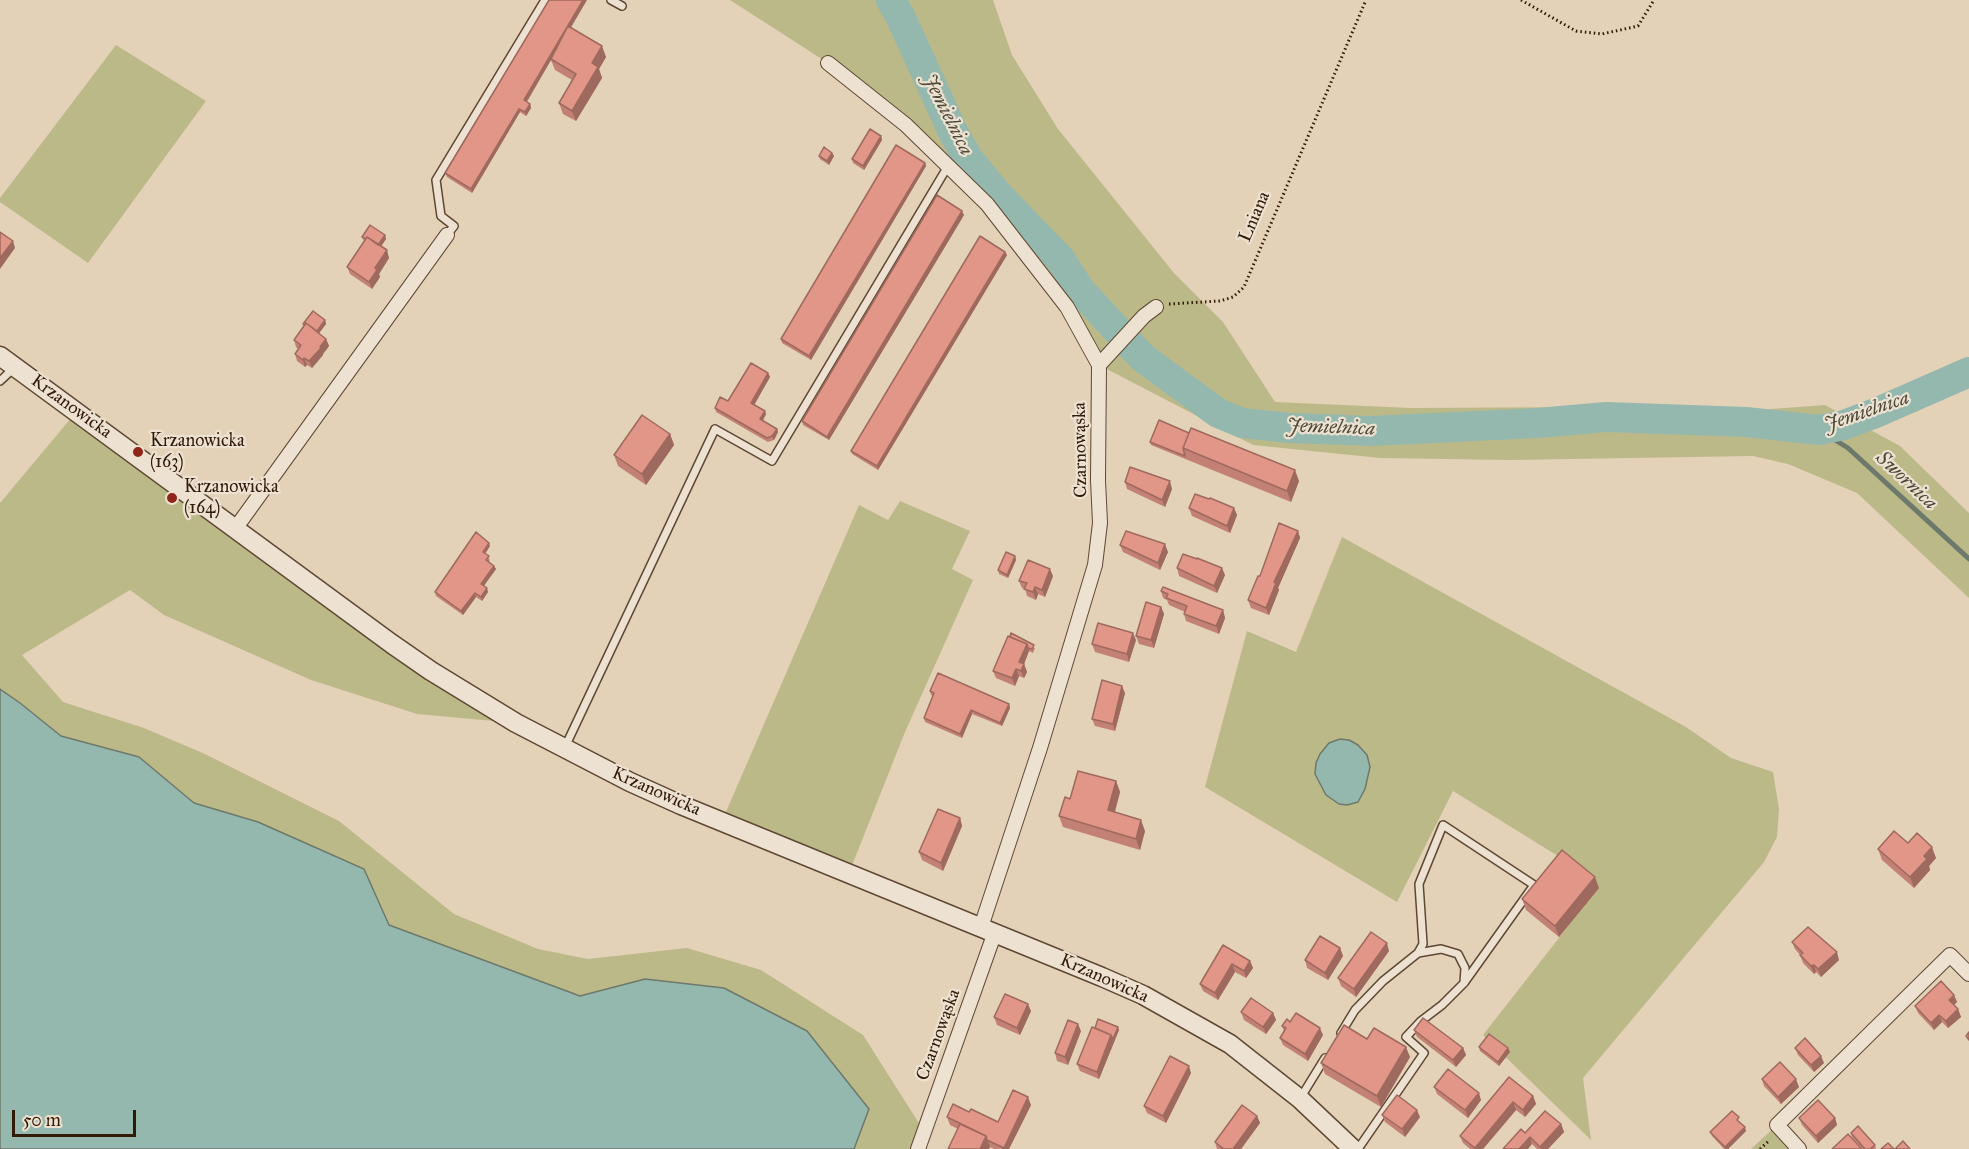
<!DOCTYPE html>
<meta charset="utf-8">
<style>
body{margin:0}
#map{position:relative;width:1969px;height:1149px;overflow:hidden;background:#e3d2b8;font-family:"IM FELL Great Primer",serif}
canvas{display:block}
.scale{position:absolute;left:12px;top:1110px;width:124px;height:27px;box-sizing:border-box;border:3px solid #311a07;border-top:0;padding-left:8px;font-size:18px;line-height:21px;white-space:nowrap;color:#311a07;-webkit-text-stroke:4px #ede2d1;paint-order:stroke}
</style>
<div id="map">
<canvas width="1969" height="1149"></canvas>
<div class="scale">50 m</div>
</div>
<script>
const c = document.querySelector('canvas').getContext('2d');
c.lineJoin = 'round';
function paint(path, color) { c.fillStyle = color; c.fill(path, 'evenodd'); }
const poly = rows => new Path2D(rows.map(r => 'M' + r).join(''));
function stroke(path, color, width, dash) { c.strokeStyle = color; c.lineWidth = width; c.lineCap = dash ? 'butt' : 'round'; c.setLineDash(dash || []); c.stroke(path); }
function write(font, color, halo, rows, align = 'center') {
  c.font = font + ' "IM FELL Great Primer",serif'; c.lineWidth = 4.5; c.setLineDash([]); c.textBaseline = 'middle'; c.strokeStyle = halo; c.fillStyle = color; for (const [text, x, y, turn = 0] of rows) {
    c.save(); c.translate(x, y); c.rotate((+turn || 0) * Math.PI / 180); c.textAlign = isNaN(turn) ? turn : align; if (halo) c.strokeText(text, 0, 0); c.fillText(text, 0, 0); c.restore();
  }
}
const green = poly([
 [730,0,993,0,1012,55,1058,129,1174,273,1223,322,1275,402,1411,408,1585,407,1744,411,1825,405,1900,446,1969,513,1969,598,1857,493,1788,464,1753,456,1510,460,1380,458,1253,445,1099,365,1067,307,987,203,828,63],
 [116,45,206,101,88,263,0,202,0,198],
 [77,411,516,723,417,714,311,680,164,615,130,590,22,655,63,702,144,728,205,754,339,821,454,914,538,949,588,959,687,948,761,970,863,1035,924,1131,916,1149,854,1149,869,1109,645,979,580,996,388,925,364,868,258,822,194,803,139,757,61,736,20,703,0,689,0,503],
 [900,501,970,531,952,569,973,580,905,732,849,873,722,821,859,505,888,520],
 [1342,537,1686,727,1731,758,1773,772,1779,809,1777,837,1764,862,1583,1078,1591,1140,1483,1035,1598,888,1566,861,1453,791,1397,902,1205,787,1247,631,1296,652],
 [1777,1125,1799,1149,1751,1149]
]);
const water = poly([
 [0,689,20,703,61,736,139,757,194,803,258,822,364,869,389,925,580,996,645,979,724,988,807,1031,869,1109,854,1149,0,1149,0,689],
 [1340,739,1349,740,1358,745,1367,755,1370,767,1365,789,1358,802,1347,805,1339,804,1326,795,1315,774,1316,763,1320,754,1329,743,1340,739]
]);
const stream = poly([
 [1819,430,1848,448,1969,559]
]);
const river = poly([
 [891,0,901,18,953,132,969,160,1000,197,1060,259,1080,290,1143,358,1218,413,1242,423,1290,428,1371,431,1538,423,1606,417,1746,422,1819,430,1844,425,1878,412,1969,372]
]);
const path = poly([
 [1521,0,1576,31,1602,34,1638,26,1654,0],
 [1169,304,1220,301,1233,297,1244,287,1366,0],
 [1760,1149,1770,1140]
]);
const service = poly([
 [611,0,622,6],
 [447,235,454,226,441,216,436,180,545,0],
 [0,381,14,368],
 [565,747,715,429,772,461,948,166],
 [1418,953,1441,949,1458,954,1465,968,1464,983],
 [1341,1033,1355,1010,1383,981,1418,953,1423,944,1419,884,1443,825,1534,885,1464,983,1442,1005,1421,1021,1406,1037,1424,1053,1358,1149],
 [1301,1097,1325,1058]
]);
const minor = poly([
 [828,63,906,125,987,204,1067,307,1099,365,1098,480,1100,523,1095,565,1040,748,981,927],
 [1099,365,1144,316,1156,307],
 [235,529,447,235],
 [918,1149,995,932],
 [1799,1149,1777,1125,1950,955,1969,974]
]);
const tertiary = poly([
 [0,356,392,644,431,671,516,723,630,782,681,805,1102,977,1143,995,1230,1044,1300,1099,1353,1149]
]);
const wall = poly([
 [571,28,606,57,599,69,602,78,576,121,563,114,559,103,572,80,555,70,551,60,527,102,530,104,531,108,526,116,520,112,472,193,447,177,445,173],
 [881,136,882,140,864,170,853,163,852,159],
 [832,153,834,156,829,165,820,159,819,156],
 [925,163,926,166,811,360,782,343,781,339],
 [964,215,829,440,803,425,802,421],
 [385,235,386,239,381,247,389,258,379,274,380,277,372,289,350,274,347,267,364,241,362,237],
 [1005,252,1007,255,878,470,852,454,851,451],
 [325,320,326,324,319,333,326,339,329,346,323,354,323,355,312,368,307,365,305,367,297,361,295,354,298,349,296,347,294,340,304,326,303,324],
 [768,373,770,377,754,405,766,414,763,421,777,429,778,432,774,440,768,442,716,412,715,408,728,401],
 [1159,420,1299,481,1291,502,1151,445,1150,442],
 [670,434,674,445,646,485,618,466,614,455],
 [1125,482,1172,489,1165,507,1127,489],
 [1209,499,1234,508,1237,515,1230,533,1192,516,1189,508],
 [1298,531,1300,538,1278,588,1279,590,1269,615,1251,608,1248,600,1260,576],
 [1120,545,1168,552,1160,570,1123,552],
 [490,546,485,554,490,560,489,562,494,566,496,569,484,586,488,592,482,601,476,597,463,615,436,596,435,592],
 [1015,556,1016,560,1008,578,999,574,998,570],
 [1177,568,1225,575,1217,593,1179,576],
 [1053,576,1045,597,1038,594,1036,600,1027,596,1025,589,1022,588,1019,581],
 [1161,591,1223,610,1225,618,1219,634,1186,621,1184,614,1185,612,1169,605,1167,600,1163,598],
 [1161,607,1164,614,1154,648,1139,644,1136,636],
 [1008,636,1035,648,1033,653,1029,651,1024,664,1027,672,1024,678,1019,676,1015,686,996,678,993,671],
 [1136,640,1129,662,1095,652,1092,644],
 [930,691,1009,704,1010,708,1002,726,972,714,962,738,925,722,924,718,933,696,931,695],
 [1125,693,1115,731,1095,726,1092,719],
 [1116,781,1120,792,1115,812,1145,831,1140,850,1063,827,1059,816,1070,799],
 [960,818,962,826,943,871,922,860,919,852],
 [1908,843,1936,858,1929,866,1930,870,1914,888,1882,860,1878,849],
 [1599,888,1559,937,1526,910,1522,899],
 [1792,942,1839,960,1821,977,1816,972,1814,974,1803,963,1800,955,1795,949],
 [1223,945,1250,961,1253,968,1246,978,1235,972,1218,1000,1203,991,1200,984],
 [1340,948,1343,956,1328,980,1307,968,1305,960],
 [1389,951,1356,997,1341,986,1338,978],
 [1954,995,1957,1002,1954,1005,1958,1009,1961,1017,1948,1028,1942,1022,1934,1030,1918,1013,1915,1006],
 [1031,1011,1020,1035,997,1025,994,1017],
 [1241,1012,1273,1013,1276,1020,1266,1034,1244,1020],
 [1290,1022,1323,1035,1308,1061,1283,1045,1280,1038,1284,1031,1282,1026],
 [1118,1027,1119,1030,1099,1079,1080,1071,1077,1064,1095,1028],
 [1414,1030,1463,1048,1466,1055,1456,1067,1417,1037],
 [1081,1031,1068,1065,1057,1061,1055,1053],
 [1479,1047,1508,1048,1510,1052,1499,1066,1480,1051],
 [1795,1048,1824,1063,1814,1072,1798,1055],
 [1410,1057,1381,1107,1325,1074,1321,1063],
 [1191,1073,1166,1123,1147,1113,1144,1106],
 [1509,1077,1533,1096,1536,1104,1525,1117,1516,1110,1483,1149,1470,1149,1463,1143,1460,1136],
 [1762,1079,1799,1087,1781,1104,1764,1086],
 [1434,1087,1481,1100,1468,1118,1437,1094],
 [1031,1105,1009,1149,994,1149,990,1147,989,1149,948,1149,958,1129,950,1125,947,1117,969,1112,998,1122],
 [1382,1115,1420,1117,1405,1137,1385,1122],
 [1257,1116,1260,1123,1241,1149,1217,1149,1215,1142],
 [1799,1118,1835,1118,1837,1125,1818,1143,1802,1125],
 [1740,1121,1739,1122,1746,1131,1728,1149,1724,1149,1712,1136,1710,1132],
 [1561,1124,1564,1132,1548,1149,1537,1149,1532,1144,1525,1133],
 [1851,1133,1875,1145,1876,1149,1863,1149,1852,1137]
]);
const shadedWall = poly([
 [583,0,587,0,552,60,551,59,551,60,525,104,524,100],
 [602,46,606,57,599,69,602,78,576,121,572,111,592,63],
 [530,104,531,108,526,116,525,112],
 [519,109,520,112,472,193,471,189],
 [881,136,882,140,864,170,863,166],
 [832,153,834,156,829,165,827,161],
 [925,163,926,166,811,360,809,356],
 [962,211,964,215,829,440,827,437],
 [385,235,386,239,378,250,377,247],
 [13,241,15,248,0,269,0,258],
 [387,250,389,258,379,274,380,277,372,289,369,282,375,268],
 [1005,252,1007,255,878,470,877,466],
 [325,320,326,324,317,336,315,333],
 [326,339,329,346,323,354,323,355,312,368,309,361],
 [304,358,307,365,305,367,303,360],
 [768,373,770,377,753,407,751,403],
 [765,411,766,414,761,423,760,419],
 [777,429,778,432,774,440,772,436],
 [670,434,674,445,646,485,642,474],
 [1295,470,1299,481,1291,502,1287,491],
 [1170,481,1172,489,1165,507,1162,500],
 [1234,508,1237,515,1230,533,1227,526],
 [1298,531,1300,538,1278,588,1279,590,1269,615,1266,608,1274,582],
 [489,543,490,546,484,555,483,552],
 [1165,544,1168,552,1160,570,1158,563],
 [1015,556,1016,560,1008,578,1007,575],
 [494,566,496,569,482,588,481,584],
 [1222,568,1225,575,1217,593,1214,586],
 [1050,569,1053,576,1045,597,1042,590],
 [1035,587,1038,594,1036,600,1033,592],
 [487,588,488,592,482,601,481,597],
 [475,593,476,597,463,615,461,611],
 [1161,607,1164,614,1154,648,1151,640],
 [1223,610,1225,618,1219,634,1216,626],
 [1133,633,1136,640,1129,662,1127,654],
 [1027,644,1029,651,1022,669,1019,662],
 [1024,664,1027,672,1024,678,1021,671],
 [1016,669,1019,676,1015,686,1012,678],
 [1122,686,1125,693,1115,731,1113,724],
 [1009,704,1010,708,1002,726,1000,723],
 [971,710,972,714,962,738,960,734],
 [1116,781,1120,792,1112,821,1108,810],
 [960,818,962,826,943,871,941,863],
 [1141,820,1145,831,1140,850,1136,839],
 [1932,847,1936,858,1929,866,1930,870,1914,888,1910,877,1924,856],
 [1595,877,1599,888,1559,937,1555,926],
 [1387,943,1389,951,1356,997,1354,989],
 [1340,948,1343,956,1328,980,1325,973],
 [1837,952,1839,960,1821,977,1818,969],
 [1250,961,1253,968,1246,978,1244,971],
 [1232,964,1235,972,1218,1000,1215,993],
 [1814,965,1816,972,1814,974,1811,966],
 [1954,995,1957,1002,1952,1007,1949,1000],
 [1028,1004,1031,1011,1020,1035,1017,1028],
 [1958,1009,1961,1017,1948,1028,1946,1021],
 [1273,1013,1276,1020,1266,1034,1263,1027],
 [1939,1015,1942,1022,1934,1030,1931,1023],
 [1078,1024,1081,1031,1068,1065,1065,1057],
 [1118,1027,1119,1030,1099,1079,1097,1072,1111,1035],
 [1320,1028,1323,1035,1308,1061,1305,1054],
 [1406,1047,1410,1057,1381,1107,1377,1096],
 [1463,1048,1466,1055,1456,1067,1453,1060],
 [1508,1048,1510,1052,1499,1066,1498,1062],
 [1821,1056,1824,1063,1814,1072,1811,1065],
 [1189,1066,1191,1073,1166,1123,1163,1116],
 [1796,1079,1799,1087,1781,1104,1778,1097],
 [1479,1093,1481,1100,1468,1118,1465,1110],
 [1533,1096,1536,1104,1525,1117,1523,1110],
 [1028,1097,1031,1105,1009,1149,1004,1149,1004,1148],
 [1513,1102,1516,1110,1483,1149,1476,1149,1475,1148],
 [1417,1110,1420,1117,1405,1137,1402,1129],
 [1257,1116,1260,1123,1241,1149,1233,1149],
 [1835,1118,1837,1125,1818,1143,1816,1136],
 [1561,1124,1564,1132,1548,1149,1541,1149,1540,1147],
 [1745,1127,1746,1131,1728,1149,1725,1149,1725,1147],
 [986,1136,990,1147,989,1149,980,1149],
 [1530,1137,1532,1144,1528,1149,1519,1149]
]);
const building = poly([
 [549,0,583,0,524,100,530,104,525,112,519,109,471,189,445,173,549,0],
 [568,26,602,46,592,63,598,67,572,111,559,103,576,74,551,59,568,26],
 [870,129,881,136,863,166,852,159,870,129],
 [896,145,925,163,809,356,781,339,896,145],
 [824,147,832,153,827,161,819,156,824,147],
 [937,195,962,211,827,437,802,421,937,195],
 [370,225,385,235,378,245,367,237,366,239,362,237,370,225],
 [0,232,13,241,0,258,0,232],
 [980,236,1005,252,877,466,851,451,980,236],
 [367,237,387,250,375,268,377,270,369,282,347,267,367,237],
 [313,311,325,320,317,331,306,323,305,325,303,324,313,311],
 [306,323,326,339,320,347,321,348,309,361,304,358,303,360,295,354,301,345,294,340,306,323],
 [751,363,768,373,751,403,765,411,760,419,777,429,772,436,767,438,715,408,720,397,728,401,751,363],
 [642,415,670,434,642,474,614,455,642,415],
 [1159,420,1189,433,1183,448,1185,456,1150,442,1159,420],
 [1191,428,1295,470,1287,491,1183,448,1191,428],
 [1130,467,1170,481,1162,500,1125,482,1130,467],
 [1195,494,1209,499,1210,498,1234,508,1227,526,1189,508,1195,494],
 [1279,523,1298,531,1274,582,1276,583,1266,608,1248,600,1258,576,1260,576,1279,523],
 [1126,531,1165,544,1158,563,1120,545,1126,531],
 [476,532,489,543,483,552,489,556,486,560,494,566,481,584,487,588,481,597,475,593,461,611,435,592,476,532],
 [1006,552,1015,556,1007,575,998,570,1006,552],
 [1183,554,1197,559,1197,558,1222,568,1214,586,1177,568,1183,554],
 [1028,560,1050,569,1042,590,1035,587,1033,592,1024,589,1027,583,1019,581,1028,560],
 [1163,587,1223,610,1216,626,1184,614,1187,606,1166,598,1168,594,1161,591,1163,587],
 [1146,602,1161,607,1151,640,1136,636,1146,602],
 [1098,623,1133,633,1127,654,1092,644,1098,623],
 [1011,633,1034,645,1032,649,1028,648,1027,644,1010,637,1011,633],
 [1008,636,1027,644,1019,662,1024,664,1021,671,1016,669,1012,678,993,671,1008,636],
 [938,673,1009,704,1000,723,971,710,960,734,924,718,934,693,930,691,938,673],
 [1102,680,1122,686,1113,724,1092,719,1102,680],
 [1078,771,1116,781,1108,810,1141,820,1136,839,1059,816,1065,797,1070,799,1078,771],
 [938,809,960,818,941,863,919,852,938,809],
 [1894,831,1908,843,1917,833,1932,847,1924,856,1927,859,1910,877,1878,849,1894,831],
 [1562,850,1595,877,1555,926,1522,899,1562,850],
 [1808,927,1837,952,1818,969,1814,965,1811,966,1800,955,1803,953,1792,942,1808,927],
 [1371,932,1387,943,1354,989,1338,978,1371,932],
 [1320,936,1340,948,1325,973,1305,960,1320,936],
 [1223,945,1250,961,1244,971,1232,964,1215,993,1200,984,1223,945],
 [1941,981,1954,995,1949,1000,1958,1009,1946,1021,1939,1015,1931,1023,1915,1006,1941,981],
 [1005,994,1028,1004,1017,1028,994,1017,1005,994],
 [1251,998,1273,1013,1263,1027,1241,1012,1251,998],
 [1296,1013,1320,1028,1305,1054,1280,1038,1286,1028,1282,1026,1287,1019,1290,1022,1296,1013],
 [1423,1018,1463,1048,1453,1060,1414,1030,1423,1018],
 [1098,1019,1118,1027,1113,1039,1111,1035,1095,1028,1098,1019],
 [1068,1020,1078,1024,1065,1057,1055,1053,1068,1020],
 [1344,1025,1367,1039,1374,1028,1406,1047,1377,1096,1321,1063,1344,1025],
 [1092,1027,1111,1035,1097,1072,1077,1064,1092,1027],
 [1969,1032,1969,1040,1966,1036,1969,1032],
 [1489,1034,1508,1048,1498,1062,1479,1047,1489,1034],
 [1805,1038,1821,1056,1811,1065,1795,1048,1805,1038],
 [1170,1056,1189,1066,1163,1116,1144,1106,1170,1056],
 [1780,1062,1796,1079,1778,1097,1762,1079,1780,1062],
 [1448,1069,1479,1093,1465,1110,1434,1087,1448,1069],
 [1509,1077,1533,1096,1523,1110,1513,1102,1475,1148,1460,1136,1509,1077],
 [1013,1090,1028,1097,1004,1148,987,1140,986,1136,947,1117,953,1104,969,1112,971,1109,998,1122,1013,1090],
 [1397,1095,1417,1110,1402,1129,1382,1115,1397,1095],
 [1818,1100,1835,1118,1816,1136,1799,1118,1818,1100],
 [1242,1105,1257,1116,1233,1149,1224,1149,1215,1142,1242,1105],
 [1545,1111,1561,1124,1540,1147,1530,1137,1519,1149,1503,1149,1521,1129,1525,1133,1545,1111],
 [1732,1111,1739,1117,1737,1120,1745,1127,1725,1147,1710,1132,1732,1111],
 [960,1124,986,1136,980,1149,948,1149,960,1124],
 [1858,1126,1875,1145,1870,1149,1865,1149,1851,1133,1858,1126],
 [1848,1134,1862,1149,1832,1149,1848,1134],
 [1903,1141,1910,1149,1895,1149,1903,1141],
 [1888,1143,1894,1149,1881,1149,1888,1143]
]);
const markers = [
 [138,452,6,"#8f2418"],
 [172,498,6,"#8f2418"]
];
const streetNames = [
 ["Lniana",1255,217,-67],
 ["Krzanowicka",71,407,36],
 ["Czarnowąska",1081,450,-91],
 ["Krzanowicka",656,792,24],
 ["Krzanowicka",1104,979,24],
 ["Czarnowąska",939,1035,-70]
];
const poiNames = [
 ["Krzanowicka",150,442],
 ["(163)",150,463],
 ["Krzanowicka",184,488],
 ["(164)",184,509]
];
const waterNames = [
 ["Jemielnica",947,115,63],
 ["Jemielnica",1867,412,-19],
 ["Jemielnica",1331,428,2],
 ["Swornica",1906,481,43]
];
paint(green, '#bcb989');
paint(water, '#95b8ae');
stroke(water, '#6d796b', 1.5);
stroke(stream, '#6d796b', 5);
stroke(river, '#95b8ae', 30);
stroke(service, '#5e4833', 10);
stroke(minor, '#5e4833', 16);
stroke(tertiary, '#5e4833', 21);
stroke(path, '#311a07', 3, [1.5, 3]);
stroke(service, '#ede2d1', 7);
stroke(minor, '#ede2d1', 14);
stroke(tertiary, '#ede2d1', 18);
paint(wall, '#c28174');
paint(shadedWall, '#9e695e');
paint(building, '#e29687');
stroke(building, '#9e695e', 1.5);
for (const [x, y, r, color] of markers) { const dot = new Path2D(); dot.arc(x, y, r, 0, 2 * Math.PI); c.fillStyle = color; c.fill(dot); stroke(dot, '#ede2d1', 2); }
write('18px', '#311a07', '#ede2d1', streetNames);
write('18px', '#311a07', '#ede2d1', poiNames, 'left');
write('italic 20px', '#4f4939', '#ede2d1', waterNames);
</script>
